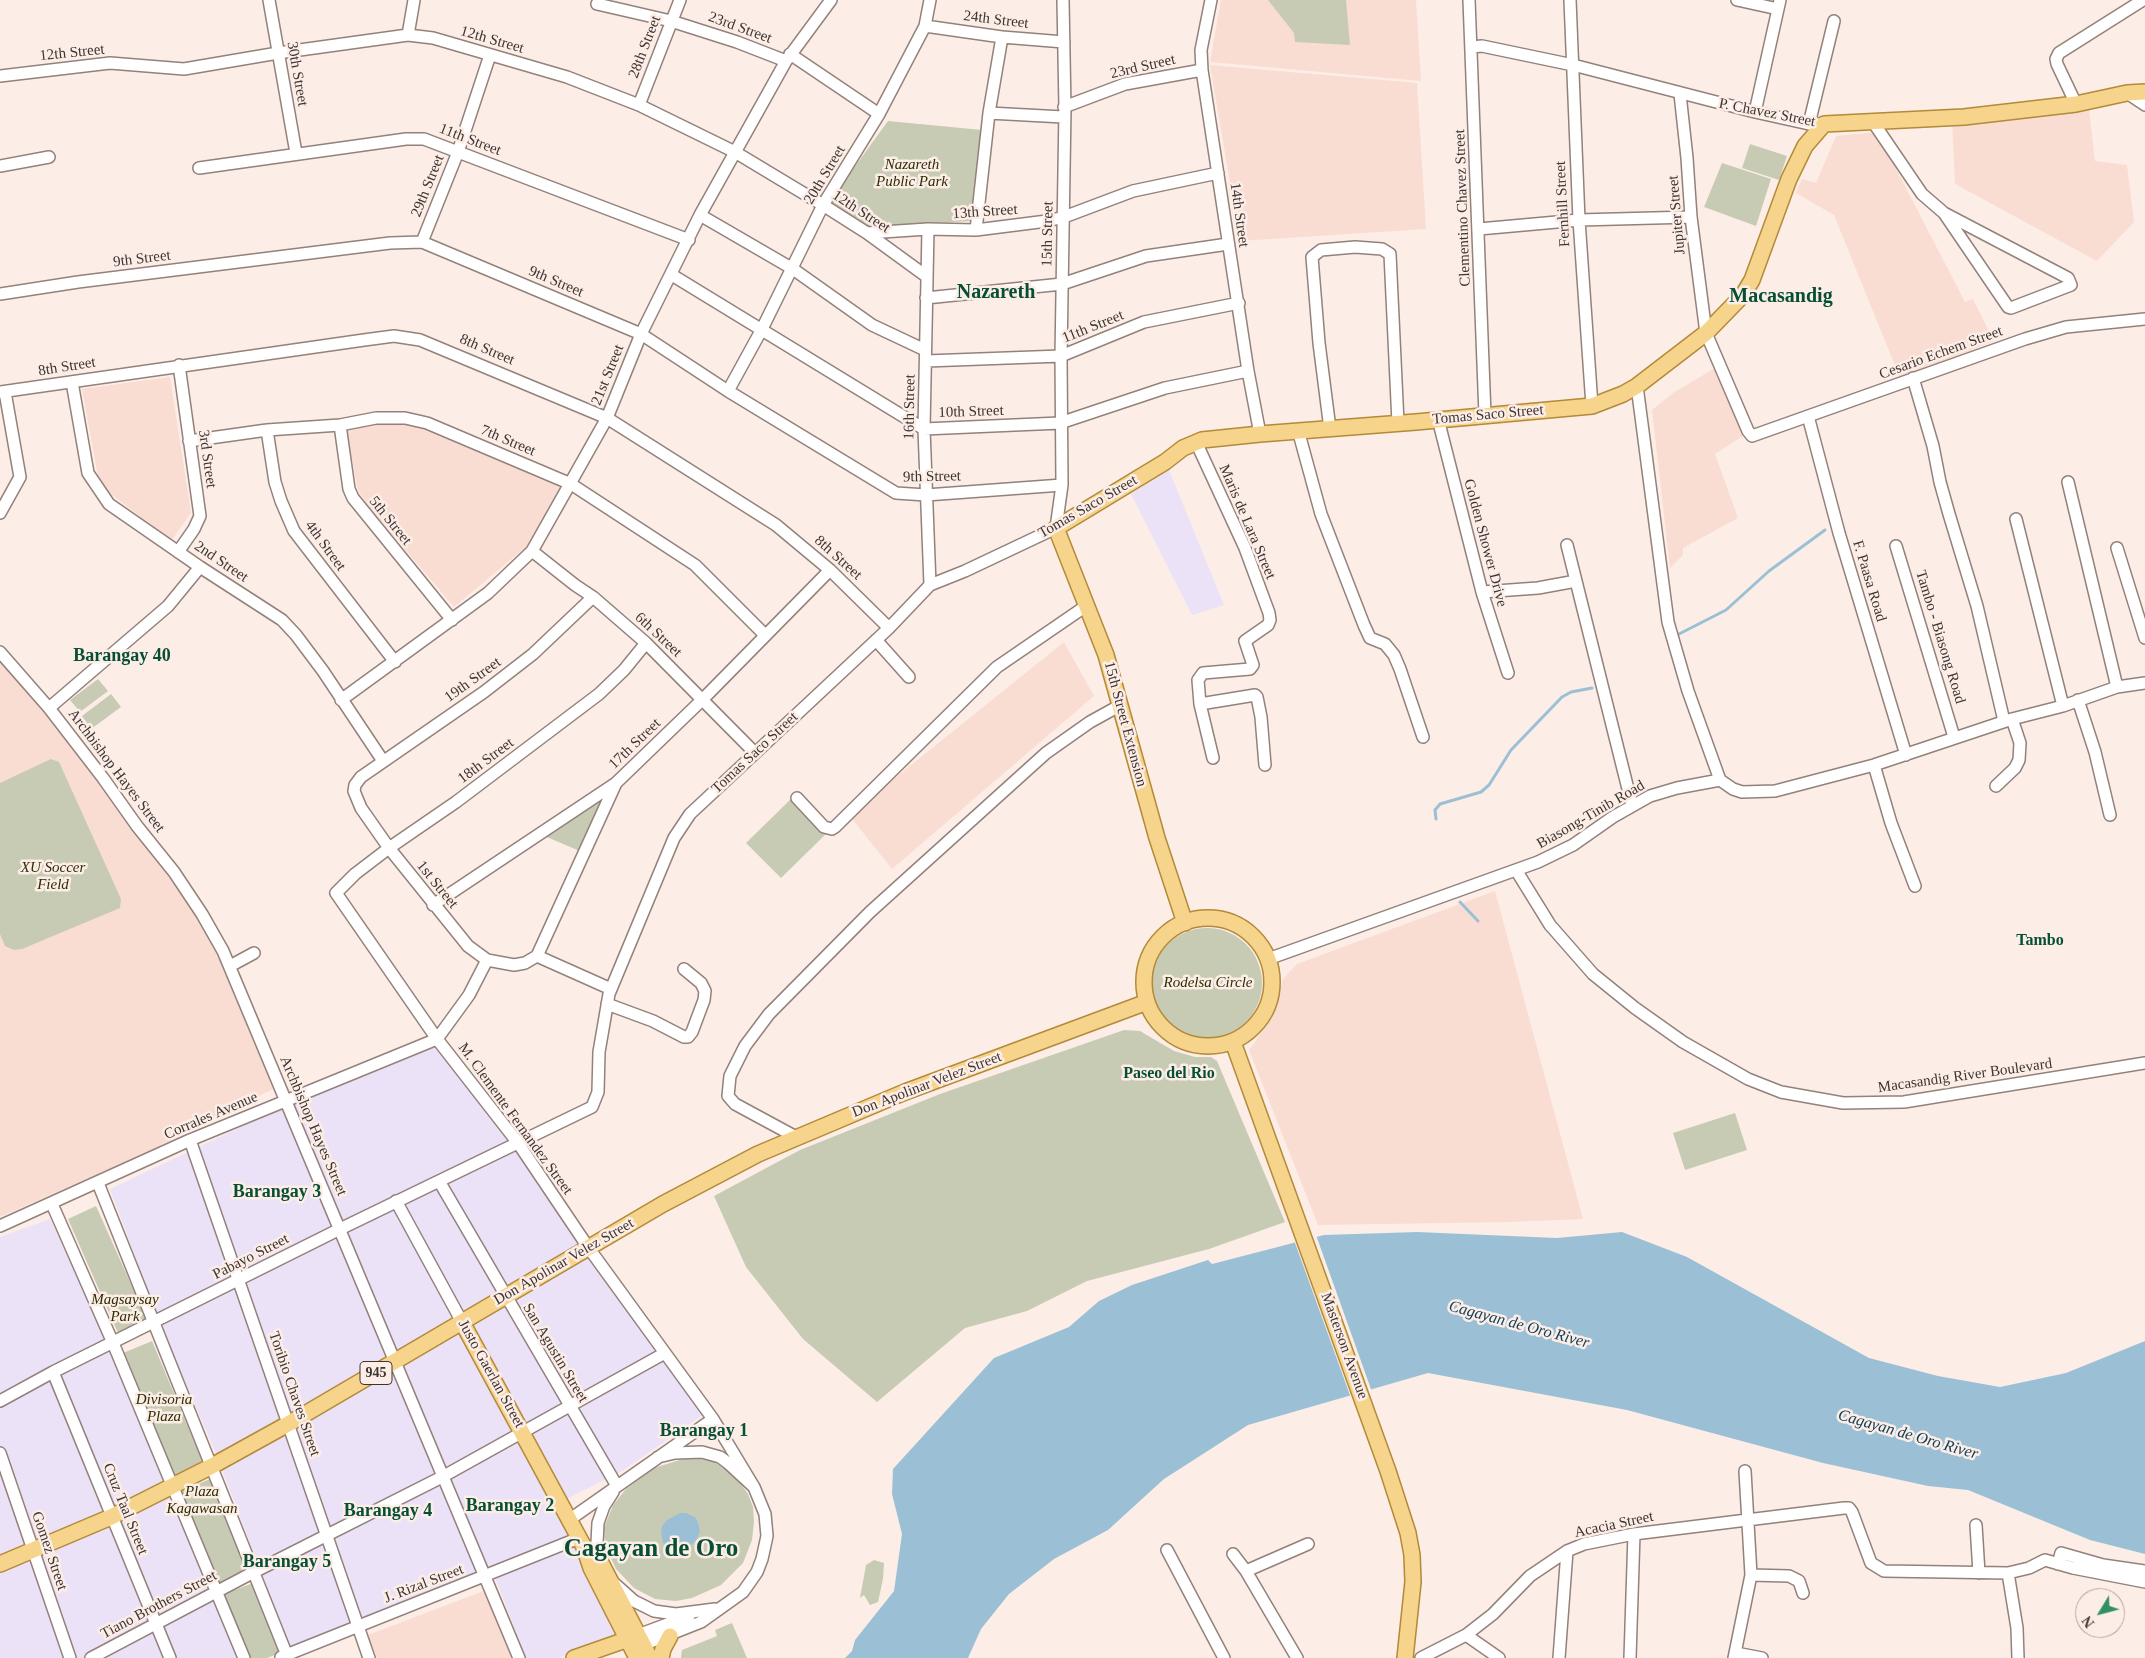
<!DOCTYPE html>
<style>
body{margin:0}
#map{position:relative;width:2145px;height:1658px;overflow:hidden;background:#fdede7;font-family:"Times New Roman",serif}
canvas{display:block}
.north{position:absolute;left:2075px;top:1588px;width:50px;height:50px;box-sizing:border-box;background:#fdede7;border:1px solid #b0a39f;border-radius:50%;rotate:233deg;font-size:14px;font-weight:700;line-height:20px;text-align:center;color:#3c3532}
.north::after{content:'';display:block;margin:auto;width:18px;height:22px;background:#318f67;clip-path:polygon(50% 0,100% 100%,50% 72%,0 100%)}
</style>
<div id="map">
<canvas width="2145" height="1658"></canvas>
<div class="north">N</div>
</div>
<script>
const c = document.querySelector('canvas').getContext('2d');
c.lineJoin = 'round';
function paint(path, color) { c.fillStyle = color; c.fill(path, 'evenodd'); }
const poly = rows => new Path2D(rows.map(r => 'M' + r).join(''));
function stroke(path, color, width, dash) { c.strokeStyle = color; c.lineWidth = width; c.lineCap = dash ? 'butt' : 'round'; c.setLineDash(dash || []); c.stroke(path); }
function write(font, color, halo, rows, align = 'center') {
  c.font = font + ' "Times New Roman",serif'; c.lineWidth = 5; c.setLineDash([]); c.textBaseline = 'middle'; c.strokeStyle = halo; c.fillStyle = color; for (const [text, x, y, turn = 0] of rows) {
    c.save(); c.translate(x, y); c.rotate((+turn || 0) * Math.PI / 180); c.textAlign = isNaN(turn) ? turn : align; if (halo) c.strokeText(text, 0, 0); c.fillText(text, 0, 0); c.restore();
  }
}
const commercial = poly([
 [1169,470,1224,605,1192,615,1131,494],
 [436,1043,515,1150,588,1258,703,1415,622,1471,555,1505,616,1635,559,1658,526,1658,491,1567,352,1625,290,1647,214,1449,162,1328,110,1189,281,1108,339,1086],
 [50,1219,108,1345,239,1658,0,1658,0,1237]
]);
const built = poly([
 [1221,0,1416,0,1421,81,1210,62],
 [1210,65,1417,83,1426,229,1240,241],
 [2089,110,2095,161,2127,165,2134,222,2097,261,1955,184,1952,121],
 [1877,132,1965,302,1973,299,1994,341,1900,378,1834,215,1796,193,1802,179,1816,183,1836,136],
 [1717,367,1746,434,1715,454,1738,518,1683,548,1683,555,1670,568,1652,410,1673,393],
 [170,377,191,513,171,541,110,493,98,477,82,389],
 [369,421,409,421,537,475,563,489,526,547,454,607,368,506,358,490,346,428],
 [1064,642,1094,696,892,869,849,815],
 [0,660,107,788,209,935,273,1089,141,1155,0,1217],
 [1495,891,1583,1219,1509,1222,1318,1225,1249,1050,1272,1018,1283,979,1297,964],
 [486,1590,514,1658,377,1658,368,1635]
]);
const green = poly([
 [1268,0,1346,0,1350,45,1295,42,1294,33],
 [888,121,982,130,972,221,865,227,829,202],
 [1750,144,1787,156,1779,180,1742,168],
 [1722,163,1771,179,1756,226,1704,207],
 [98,679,108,691,80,712,70,700],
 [111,694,121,707,91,729,82,716],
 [51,759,59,762,121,899,120,908,22,949,14,950,5,946,0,934,0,783],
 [607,795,582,852,542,835],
 [793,797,827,833,781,878,746,843],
 '1152 983a55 55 0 1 1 110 0a55 55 0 1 1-110 0Z',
 [1124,1030,1140,1031,1174,1051,1195,1057,1211,1057,1217,1061,1285,1222,1209,1249,1087,1281,1027,1311,965,1328,877,1402,803,1339,746,1267,714,1196,800,1150,940,1094],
 [1735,1113,1747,1150,1685,1170,1673,1133],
 [96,1206,147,1320,118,1333,68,1219],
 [152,1341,204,1465,175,1477,123,1353],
 [683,1459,701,1459,714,1462,727,1469,737,1478,748,1494,753,1507,754,1522,752,1540,743,1563,721,1585,692,1598,676,1601,655,1599,634,1588,616,1569,605,1545,604,1528,613,1505,626,1489,654,1468],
 [210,1479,248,1573,219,1584,181,1491],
 [874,1560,884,1563,883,1579,878,1602,870,1605,864,1595,860,1598,866,1565],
 [253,1583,280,1653,267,1658,248,1658,224,1594],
 [732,1623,747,1658,681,1658,682,1650,717,1636,715,1630]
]);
const water = poly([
 [1417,1232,1557,1238,1622,1232,1687,1257,1869,1358,1938,1376,2000,1387,2066,1373,2145,1341,2145,1554,2090,1540,1968,1490,1928,1486,1823,1463,1627,1410,1428,1373,1248,1425,1164,1479,1108,1530,1054,1559,1009,1594,981,1629,968,1658,845,1658,852,1651,855,1640,894,1591,902,1534,892,1494,893,1469,994,1358,1069,1327,1099,1301,1132,1285,1208,1260,1212,1264,1324,1235],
 [680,1513,686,1513,695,1517,698,1522,700,1531,697,1539,692,1544,685,1548,673,1549,663,1543,661,1533,662,1526,667,1520]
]);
const pier = poly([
 [1316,1235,1372,1392,1351,1398,1294,1240]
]);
const stream = poly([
 [1679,634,1726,610,1769,571,1825,530],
 [1436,819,1435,810,1440,804,1481,792,1489,785,1511,750,1562,697,1571,692,1592,688],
 [1460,902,1478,921]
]);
const minor = poly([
 [269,0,296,153],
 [1211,0,1201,50,1202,70,1248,371,1260,434],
 [1469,0,1485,415],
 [1570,0,1579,220,1592,406],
 [1737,0,1778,9],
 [597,4,671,21,737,42,786,61],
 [925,26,1002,37,1064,42],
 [408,35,414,0],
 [1471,47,1482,46,1573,65,1755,112,1809,124,1824,124],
 [790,54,879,114],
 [0,76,110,63,184,69,278,53,408,35,433,38,567,77,639,105,735,152,823,205,867,233,926,276],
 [2127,93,2145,105],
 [1680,94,1687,158,1691,217,1706,333,1748,431,1752,436,2025,339,2066,327,2145,319],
 [2076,104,2057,64,2056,59,2059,53,2143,0],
 [639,105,680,0],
 [1064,107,1125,84,1202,70],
 [1755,112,1780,0],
 [989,113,1063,117],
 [1873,122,1922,194,1944,213,2068,278,2071,285,2011,308,2008,307,1944,213],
 [1809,124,1834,21],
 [0,166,49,157],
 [199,168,406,139,424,139,689,240],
 [700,215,793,269,872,325,925,350],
 [928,229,924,429,930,585],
 [1479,229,1579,220,1691,217],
 [976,230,989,113,1002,37],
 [867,233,928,229,976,230,1047,221,1064,217,1133,191,1218,173],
 [422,242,458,152,490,55],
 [672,275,924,429,1060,423,1165,388,1248,371],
 [0,294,78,282,390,243,422,242,641,334,728,391,896,493,926,495,1062,485],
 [926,298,1062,284,1146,256,1228,244],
 [926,361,1061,356,1144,322,1239,303],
 [1913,378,1933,446,1940,482,1949,514,1977,606,2004,721],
 [72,382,88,473,109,504,200,567,282,620,296,635,323,671,383,761],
 [1637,386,1668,622,1688,691,1720,780],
 [728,391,762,329,823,205,879,114,925,26,930,0],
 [0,392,364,340,394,336,420,340,607,418,776,525,830,570,889,628],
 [1808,416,1839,533,1906,755],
 [1438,419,1482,592,1508,673],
 [340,425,349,489,353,498,452,620],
 [1330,429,1319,343,1312,257,1321,250,1355,247,1382,249,1390,254,1398,423],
 [267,430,275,482,281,501,294,531,395,662],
 [1298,430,1321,514,1364,625,1370,638,1385,644,1394,655,1400,669,1423,737],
 [189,441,267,430,340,425,376,418,405,418,427,423,571,484,695,565,765,635],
 [1196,442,1245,548,1269,613,1270,620,1268,625,1245,641,1253,665,1250,669,1203,673,1198,680,1200,704,1213,758],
 [2068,482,2117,687],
 [0,513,20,477,5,392],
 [2016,519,2063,706],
 [1567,545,1576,581],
 [1896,546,1954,737],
 [2117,548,2145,638],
 [532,551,575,585,593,597,646,643,755,753],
 [178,552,194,529,200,516,179,365],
 [1482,592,1538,588,1576,581,1632,805],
 [593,597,533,654,484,692,361,777,355,785,354,791,361,808,389,848,468,946,487,960,514,965,525,963,537,956,616,783],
 [876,640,909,677],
 [646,643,624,670,599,694,456,802,389,848,355,874,336,893,437,1039,518,1143,588,1247,713,1419,754,1487],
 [0,652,49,708,103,778,137,826,174,872,202,914,223,951,519,1658],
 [341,700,488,593,532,551,607,418,641,334,700,215,786,61,831,0],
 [2078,700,2095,752,2110,815],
 [1200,704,1255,695,1257,697,1261,717,1265,765],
 [49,708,168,606,200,567],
 [1874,765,1891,823,1915,886],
 [1720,780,1733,789,1742,792,1775,791,1874,765,2012,719,2063,706,2117,687,2145,683],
 [1996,786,2015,768,2019,760,2020,743,2012,719],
 [797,798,824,827,832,829,835,827,997,667,1086,606],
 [1516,870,1550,925,1593,974,1635,1008,1683,1042,1748,1079,1781,1092,1843,1103,1904,1102,2145,1063],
 [433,905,616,783,703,699,830,570],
 [537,956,611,989],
 [1268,959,1538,862,1573,845,1613,817,1650,796,1677,788,1720,780],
 [230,966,254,953],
 [607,1004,653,1021,684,1037,688,1037,692,1032,704,1000,705,991,701,983,684,969],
 [437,1039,469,995,487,960],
 [796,1137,735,1104,728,1096,730,1076,745,1046,769,1014,870,912,1046,753,1090,722,1119,706],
 [190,1140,369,1658],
 [439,1181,617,1486],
 [98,1183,288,1658],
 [396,1201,462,1322],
 [52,1204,113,1343,244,1658],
 [0,1226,190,1140,437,1039],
 [53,1372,170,1658],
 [0,1401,53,1372,340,1229,592,1107,598,1092,599,1052,609,994,674,838,690,814,889,628,930,585,965,571,1056,528,1062,485,1061,356,1065,109,1063,0],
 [0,1453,70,1658],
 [569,1520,713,1419],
 [1976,1525,1979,1573],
 [1167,1550,1224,1658],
 [1233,1554,1246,1571,1297,1658],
 [601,1563,597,1543,598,1523,604,1506,613,1492],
 [2058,1564,2061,1553,2103,1565,2145,1571],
 [1246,1571,1308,1544],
 [2008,1573,2017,1628,2018,1658],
 [1751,1575,1789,1576,1799,1581,1803,1593],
 [615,1584,634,1601,654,1611,676,1614,715,1609],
 [638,1635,689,1616],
 [1466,1635,1499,1658],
 [643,1645,701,1622,743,1592,757,1572,762,1559,767,1536,765,1514,754,1487,728,1463,720,1457,702,1452,675,1453,658,1457],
 [1736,1653,1762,1658],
 [281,1657,579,1538],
 [91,1658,254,1572,442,1477,665,1353],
 [1421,1658,1466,1635,1493,1614,1530,1576,1567,1551,1584,1544,1634,1534,1844,1508,1849,1508,1852,1512,1871,1563,1884,1571,2008,1573,2029,1568,2045,1560,2073,1568,2145,1582],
 [1559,1658,1567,1551],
 [1630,1658,1634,1534],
 [1734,1658,1751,1575,1745,1471]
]);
const major = poly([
 '1144 982a64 64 0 1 1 128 0a64 64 0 1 1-128 0Z',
 [1185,923,1157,838,1106,655,1056,528,1165,462,1183,448,1202,440,1260,434,1416,422,1592,406,1623,394,1637,386,1706,333,1743,295,1752,280,1789,179,1805,146,1824,124,1964,117,2076,104,2127,93,2145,92],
 [1233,1042,1388,1471,1408,1533,1412,1555,1413,1582,1405,1658],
 [462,1322,584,1547,591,1568,637,1658],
 [585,1548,601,1563,650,1658],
 [0,1564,111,1517,212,1466,288,1424,663,1204,758,1154,905,1092,1147,1002],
 [574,1658,637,1636],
 [661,1658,663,1649,670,1636]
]);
const shields = [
 [376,1373,32]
];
const shieldNames = [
 ["945",376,1373]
];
const streetNames = [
 ["24th Street",996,20,7],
 ["23rd Street",740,28,20],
 ["12th Street",492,40,16],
 ["28th Street",645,47,-69],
 ["12th Street",72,53,-6],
 ["23rd Street",1143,67,-13],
 ["30th Street",297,74,80],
 ["P. Chavez Street",1767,113,11],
 ["11th Street",470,140,21],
 ["20th Street",825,175,-59],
 ["29th Street",428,186,-68],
 ["Fernhill Street",1563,204,-93],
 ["Clementino Chavez Street",1463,208,-92],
 ["12th Street",861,212,33],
 ["13th Street",985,212,-4],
 ["14th Street",1239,215,82],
 ["Jupiter Street",1677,215,-95],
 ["15th Street",1048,234,-89],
 ["9th Street",142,259,-7],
 ["9th Street",556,282,23],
 ["11th Street",1093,327,-22],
 ["8th Street",487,350,23],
 ["Cesario Echem Street",1941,353,-20],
 ["8th Street",67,367,-9],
 ["21st Street",608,375,-68],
 ["16th Street",910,407,-89],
 ["10th Street",971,412,-2],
 ["Tomas Saco Street",1488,415,-5],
 ["7th Street",508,441,23],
 ["3rd Street",207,459,82],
 ["9th Street",932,477,-1],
 ["Tomas Saco Street",1088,507,-30],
 ["5th Street",390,521,51],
 ["Maris de Lara Street",1247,522,67],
 ["Golden Shower Drive",1485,543,75],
 ["4th Street",325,546,54],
 ["8th Street",838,558,42],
 ["2nd Street",221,562,34],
 ["F. Paasa Road",1869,581,73],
 ["6th Street",658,635,43],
 ["Tambo - Biasong Road",1940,637,73],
 ["19th Street",473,680,-36],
 ["15th Street Extension",1125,724,75],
 ["17th Street",635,744,-44],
 ["Tomas Saco Street",755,753,-43],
 ["18th Street",486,761,-37],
 ["Archbishop Hayes Street",116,771,53],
 ["Biasong-Tinib Road",1591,815,-30],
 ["1st Street",437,885,51],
 ["Macasandig River Boulevard",1965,1076,-8],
 ["Don Apolinar Velez Street",927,1085,-21],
 ["Corrales Avenue",211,1116,-23],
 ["M. Clemente Fernandez Street",515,1119,54],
 ["Archbishop Hayes Street",313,1126,67],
 ["Pabayo Street",251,1257,-27],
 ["Don Apolinar Velez Street",564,1262,-30],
 ["Masterson Avenue",1344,1346,70],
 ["San Agustin Street",555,1353,59],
 ["Justo Gaerlan Street",491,1374,61],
 ["Toribio Chaves Street",294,1394,71],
 ["Cruz Taal Street",125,1509,68],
 ["Acacia Street",1614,1525,-12],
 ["Gomez Street",49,1551,71],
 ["J. Rizal Street",424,1584,-21],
 ["Tiano Brothers Street",159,1605,-28]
];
const parkNames = [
 ["Nazareth",912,165],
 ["Public Park",912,182],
 ["XU Soccer",53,868],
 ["Field",53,885],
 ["Rodelsa Circle",1208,983],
 ["Magsaysay",125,1300],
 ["Park",125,1317],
 ["Divisoria",164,1400],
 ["Plaza",164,1417],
 ["Plaza",202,1492],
 ["Kagawasan",202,1509]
];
const neighbourhoodNames = [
 ["Tambo",2040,941],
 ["Paseo del Rio",1169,1074]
];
const waterNames = [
 ["Cagayan de Oro River",1519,1325,15],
 ["Cagayan de Oro River",1908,1435,16]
];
const quarterNames = [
 ["Barangay 40",122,656],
 ["Barangay 3",277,1192],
 ["Barangay 1",704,1431],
 ["Barangay 2",510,1506],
 ["Barangay 4",388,1511],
 ["Barangay 5",287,1562]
];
const districtNames = [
 ["Nazareth",996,293],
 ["Macasandig",1781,297]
];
const townNames = [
 ["Cagayan de Oro",651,1550]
];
paint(commercial, '#ebe2f8');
paint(built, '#f9ddd2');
paint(green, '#c7cbb4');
paint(water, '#9bc0d5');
paint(pier, '#fdede7');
stroke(stream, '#9bc0d5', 3);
stroke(minor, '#93817b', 14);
stroke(major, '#b28a39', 18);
stroke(minor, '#fff', 11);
stroke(major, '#f7d48b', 15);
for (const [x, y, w] of shields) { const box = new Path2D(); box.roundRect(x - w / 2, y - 11.5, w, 23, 4); c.fillStyle = '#fdede7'; c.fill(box); stroke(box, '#3c3532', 1); }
write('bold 14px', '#3c3532', null, shieldNames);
write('15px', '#3c3532', '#fdede7', streetNames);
write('italic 15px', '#2b2e01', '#fdede7', parkNames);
write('bold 16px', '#074f34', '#fdede7', neighbourhoodNames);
write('italic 16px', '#0f4056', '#fdede7', waterNames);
write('bold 18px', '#074f34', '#fdede7', quarterNames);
write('bold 20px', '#074f34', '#fdede7', districtNames);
write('bold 25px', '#074f34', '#fdede7', townNames);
</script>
